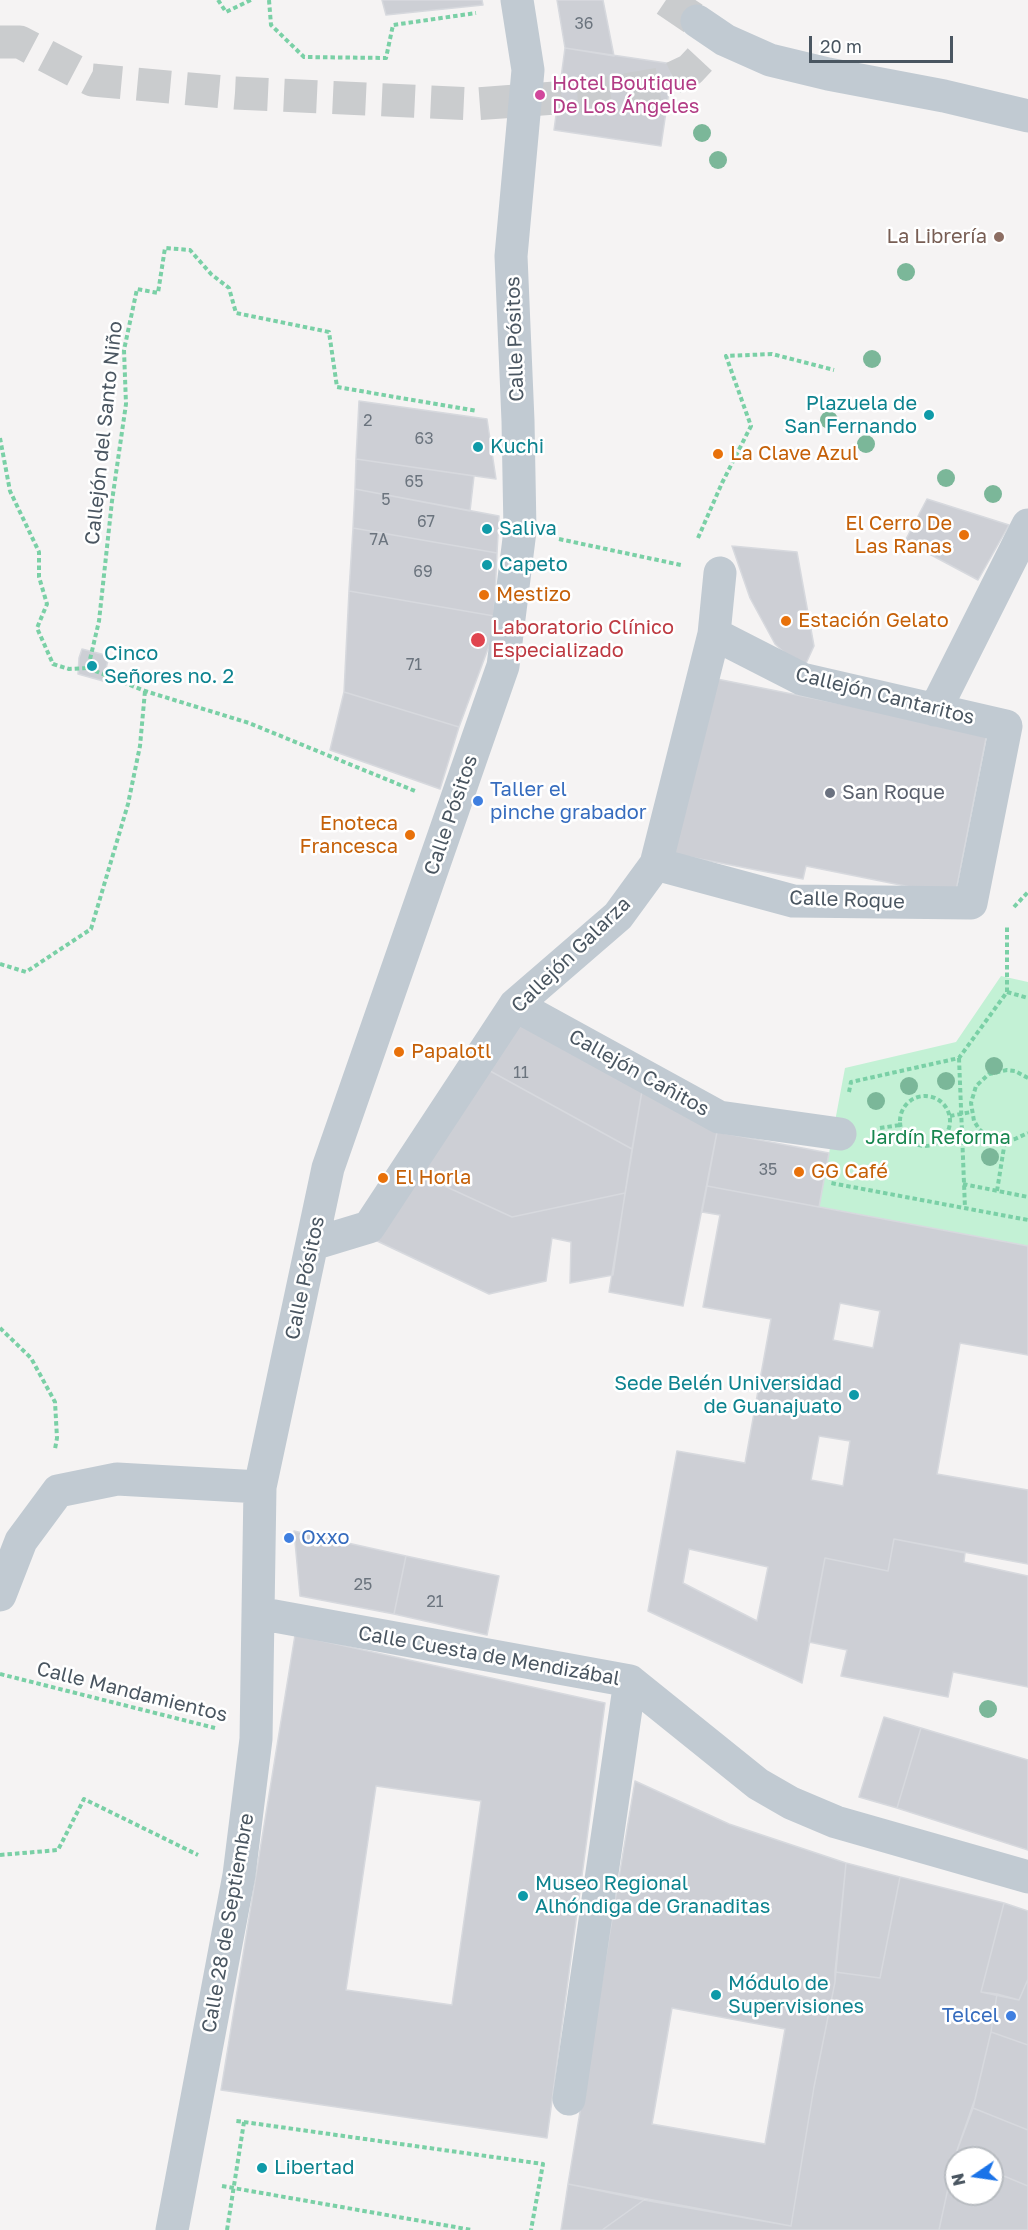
<!DOCTYPE html>
<meta charset="utf-8">
<style>
body{margin:0}
#map{position:relative;width:1028px;height:2230px;overflow:hidden;background:#f5f3f3;font-family:"Golos Text",sans-serif}
canvas{display:block}
.north{position:absolute;left:944px;top:2146px;width:60px;height:60px;box-sizing:border-box;background:#fff;border:2px solid #b7bbc0;border-radius:50%;rotate:257deg;font-size:16px;font-weight:700;line-height:24px;text-align:center;color:#4a5661}
.north::after{content:'';display:block;margin:auto;width:21px;height:27px;background:#1a73e8;clip-path:polygon(50% 0,100% 100%,50% 72%,0 100%)}
.scale{position:absolute;left:809px;top:36px;width:144px;height:27px;box-sizing:border-box;border:3px solid #4a5661;border-top:0;padding-left:8px;font-size:18px;line-height:21px;white-space:nowrap;color:#4a5661;-webkit-text-stroke:4px #fff;paint-order:stroke}
</style>
<div id="map">
<canvas width="1028" height="2230"></canvas>
<div class="north">N</div>
<div class="scale">20 m</div>
</div>
<script>
const c = document.querySelector('canvas').getContext('2d');
c.lineJoin = 'round';
function paint(path, color) { c.fillStyle = color; c.fill(path, 'evenodd'); }
const poly = rows => new Path2D(rows.map(r => 'M' + r).join(''));
function stroke(path, color, width, dash) { c.strokeStyle = color; c.lineWidth = width; c.lineCap = dash ? 'butt' : 'round'; c.setLineDash(dash || []); c.stroke(path); }
function write(font, color, halo, rows, align = 'center') {
  c.font = font + ' "Golos Text",sans-serif'; c.lineWidth = 5; c.setLineDash([]); c.textBaseline = 'middle'; c.strokeStyle = halo; c.fillStyle = color; for (const [text, x, y, turn = 0] of rows) {
    c.save(); c.translate(x, y); c.rotate((+turn || 0) * Math.PI / 180); c.textAlign = isNaN(turn) ? turn : align; if (halo) c.strokeText(text, 0, 0); c.fillText(text, 0, 0); c.restore();
  }
}
const green = poly([
 [1001,976,1028,982,1028,1246,819,1207,845,1068,956,1042]
]);
const building = poly([
 [382,0,482,0,483,5,386,15,382,0],
 [557,0,603,0,614,56,565,48,557,0],
 [565,48,673,64,661,146,554,130,565,48],
 [359,401,487,419,496,479,356,459,359,401],
 [356,459,474,476,470,511,355,489,356,459],
 [355,489,499,516,497,553,353,528,355,489],
 [927,499,1009,525,978,580,905,541,927,499],
 [353,528,497,553,494,616,349,591,353,528],
 [732,546,797,552,814,646,803,670,775,644,750,598,732,546],
 [349,591,494,616,492,638,459,727,344,692,349,591],
 [82,649,109,656,103,681,78,674,79,658,82,649],
 [707,677,987,733,955,896,806,866,803,879,674,854,707,677],
 [344,692,459,727,440,789,330,750,344,692],
 [513,1016,642,1091,632,1149,481,1066,513,1016],
 [481,1066,632,1149,625,1193,512,1217,412,1171,481,1066],
 [642,1091,717,1132,683,1306,609,1292,642,1091],
 [717,1132,829,1153,819,1207,707,1186,717,1132],
 [412,1171,512,1217,625,1193,613,1275,570,1283,571,1242,552,1238,546,1281,489,1294,375,1240,412,1171],
 [707,1186,1028,1246,1028,1355,960,1343,937,1474,1028,1490,1028,1564,894,1539,888,1571,825,1558,802,1683,648,1611,677,1451,745,1463,771,1319,703,1307,720,1215,702,1212,707,1186],
 [840,1303,880,1311,873,1348,833,1340,840,1303],
 [819,1436,850,1441,843,1486,811,1480,819,1436],
 [689,1549,768,1567,757,1621,683,1583,689,1549],
 [294,1531,406,1556,394,1614,300,1596,294,1531],
 [894,1539,965,1553,964,1562,1028,1576,1028,1687,953,1672,948,1697,841,1676,847,1650,809,1642,825,1558,888,1571,894,1539],
 [406,1556,499,1576,487,1635,394,1614,406,1556],
 [295,1635,605,1703,547,2138,221,2090,295,1635],
 [376,1786,481,1801,452,2005,346,1990,376,1786],
 [884,1717,921,1728,897,1808,859,1797,884,1717],
 [921,1728,1028,1760,1028,1850,897,1808,921,1728],
 [635,1781,729,1824,846,1863,835,1982,814,2087,791,2226,568,2184,635,1781],
 [672,2008,785,2029,765,2144,652,2124,672,2008],
 [846,1863,900,1877,880,1978,835,1972,846,1863],
 [900,1877,1004,1903,981,1992,997,1994,991,2032,975,2099,955,2156,939,2230,602,2230,644,2200,791,2226,814,2087,835,1982,835,1972,880,1978,900,1877],
 [1004,1903,1028,1911,1028,1979,1019,2000,981,1992,1004,1903],
 [1028,1979,1028,2045,991,2032,997,1994,1019,2000,1028,1979],
 [991,2032,1028,2045,1028,2130,973,2108,991,2032],
 [973,2108,1028,2130,1028,2186,992,2171,992,2158,955,2156,973,2108],
 [955,2156,959,2158,956,2158,956,2194,992,2194,992,2171,1028,2186,1028,2230,939,2230,955,2156],
 [568,2184,644,2200,602,2230,561,2230,568,2184]
]);
const minorTunnel = poly([
 [666,0,697,21],
 [0,42,20,42,92,80,235,93,475,104,595,95,660,84,690,70,703,56,707,46]
]);
const path = poly([
 [218,0,226,12,251,0],
 [269,0,271,25,304,57,386,58,393,25,476,13],
 [0,438,10,491,39,552,39,577,47,604,37,628,53,664,69,669,88,668,99,621,112,501,126,404,124,350,137,289,158,293,165,248,190,250,211,274,229,288,236,313,329,332,337,387,477,411],
 [698,538,722,483,751,426,726,356,772,354,834,370],
 [559,539,681,565],
 [88,668,145,691,249,723,415,791],
 [1014,907,1028,892],
 [0,964,26,972,91,929,128,804,140,746,145,691],
 [1007,992,1028,998],
 [959,1058,965,1208],
 [1028,1078,1015,1071,1007,1070,989,1074,976,1086,971,1103,974,1121,979,1129,987,1136,1005,1141,1015,1139,1028,1133],
 [849,1092,851,1082,959,1058,1007,992,1007,927],
 '900 1121a25 25 0 1 1 50 0a25 25 0 1 1-50 0Z',
 [950,1116,971,1112],
 [880,1128,900,1125],
 [832,1176,831,1183,1028,1220],
 [963,1184,1028,1197],
 [997,1191,1005,1141],
 [0,1328,31,1358,55,1402,57,1438,55,1449],
 [0,1674,215,1728],
 [0,1855,58,1850,84,1799,198,1855],
 [244,2122,543,2164,531,2230],
 [222,2186,472,2230],
 [227,2230,244,2122,236,2121]
]);
const minor = poly([
 [697,21,725,40,770,60,828,74,944,96,1028,116],
 [935,710,1028,525],
 [656,864,793,901,971,903,1006,726,802,679,714,634,720,573],
 [515,1005,719,1117,840,1134],
 [313,1244,369,1227,515,1005,618,916,656,864,714,634],
 [0,1595,21,1541,58,1491,117,1479,260,1487],
 [258,1613,630,1681,758,1784,791,1803,836,1822,1028,1877],
 [569,2099,630,1681],
 [172,2230,239,1875,256,1739,260,1487,328,1168,503,666,520,531,518,421,511,256,528,70,517,0]
]);
const trees = [
 [702,133],
 [718,160],
 [906,272],
 [872,359],
 [829,420],
 [866,444],
 [946,478],
 [993,494],
 [994,1066],
 [946,1081],
 [909,1086],
 [876,1101],
 [990,1157],
 [988,1709]
];
const markers = [
 [540,95,6,"#d1479c"],
 [999,237,6,"#8d6e63"],
 [929,415,6,"#0f9aa8"],
 [478,447,6,"#0f9aa8"],
 [718,454,6,"#e8710a"],
 [487,529,6,"#0f9aa8"],
 [964,535,6,"#e8710a"],
 [487,565,6,"#0f9aa8"],
 [484,595,6,"#e8710a"],
 [786,621,6,"#e8710a"],
 [478,640,8,"#e0444e"],
 [92,666,6,"#0f9aa8"],
 [830,793,6,"#6b7280"],
 [478,801,6,"#3f7fe0"],
 [410,835,6,"#e8710a"],
 [399,1052,6,"#e8710a"],
 [799,1172,6,"#e8710a"],
 [383,1178,6,"#e8710a"],
 [854,1395,6,"#0f9aa8"],
 [289,1538,6,"#3f7fe0"],
 [523,1896,6,"#0f9aa8"],
 [716,1995,6,"#0f9aa8"],
 [1011,2016,6,"#3f7fe0"],
 [262,2168,6,"#0f9aa8"]
];
const numberNames = [
 ["36",584,24],
 ["2",368,421],
 ["63",424,439],
 ["65",414,482],
 ["5",386,500],
 ["67",426,522],
 ["7A",379,540],
 ["69",423,572],
 ["71",414,665],
 ["11",521,1073],
 ["35",768,1170],
 ["25",363,1585],
 ["21",435,1602]
];
const hotelNames = [
 ["Hotel Boutique",552,84],
 ["De Los Ángeles",552,107]
];
const educationNames = [
 ["La Librería",987,237]
];
const streetNames = [
 ["Calle Pósitos",515,339,-92],
 ["Callejón del Santo Niño",104,433,-84],
 ["Callejón Cantaritos",885,696,14],
 ["Calle Pósitos",451,815,-71],
 ["Calle Roque",847,900,2],
 ["Callejón Galarza",571,955,-44],
 ["Callejón Cañitos",639,1073,29],
 ["Calle Pósitos",305,1278,-78],
 ["Calle Cuesta de Mendizábal",489,1656,10],
 ["Calle Mandamientos",132,1692,14],
 ["Calle 28 de Septiembre",228,1923,-80]
];
const cultureNames = [
 ["Plazuela de",917,404,"right"],
 ["San Fernando",917,427,"right"],
 ["Kuchi",490,447],
 ["Saliva",499,529],
 ["Capeto",499,565],
 ["Cinco",104,654],
 ["Señores no. 2",104,677],
 ["Sede Belén Universidad",842,1384,"right"],
 ["de Guanajuato",842,1407,"right"],
 ["Museo Regional",535,1884],
 ["Alhóndiga de Granaditas",535,1907],
 ["Módulo de",728,1984],
 ["Supervisiones",728,2007],
 ["Libertad",274,2168]
];
const foodNames = [
 ["La Clave Azul",730,454],
 ["El Cerro De",952,524,"right"],
 ["Las Ranas",952,547,"right"],
 ["Mestizo",496,595],
 ["Estación Gelato",798,621],
 ["Enoteca",398,824,"right"],
 ["Francesca",398,847,"right"],
 ["Papalotl",411,1052],
 ["GG Café",811,1172],
 ["El Horla",395,1178]
];
const healthNames = [
 ["Laboratorio Clínico",492,628],
 ["Especializado",492,651]
];
const shopNames = [
 ["Taller el",490,790],
 ["pinche grabador",490,813],
 ["Oxxo",301,1538],
 ["Telcel",999,2016,"right"]
];
const worshipNames = [
 ["San Roque",842,793]
];
const parkNames = [
 ["Jardín Reforma",938,1138]
];
paint(green, '#c3f1d5');
paint(building, '#cdcfd5');
stroke(building, '#d7d9de', 1.5);
stroke(minorTunnel, '#caccce', 33, [33, 16]);
stroke(path, '#7ad0a6', 4, [4.5, 3]);
stroke(minor, '#c1cad2', 33);
c.fillStyle = '#7bb799';
for (const [x, y] of trees) { c.beginPath(); c.arc(x, y, 9, 0, 2 * Math.PI); c.fill(); }
for (const [x, y, r, color] of markers) { const dot = new Path2D(); dot.arc(x, y, r, 0, 2 * Math.PI); c.fillStyle = color; c.fill(dot); stroke(dot, '#fff', 2); }
write('16px', '#6b747e', null, numberNames);
write('20px', '#b23c85', '#fff', hotelNames, 'left');
write('20px', '#785e54', '#fff', educationNames, 'right');
write('20px', '#4a5661', '#fff', streetNames);
write('20px', '#0d838f', '#fff', cultureNames, 'left');
write('20px', '#c56008', '#fff', foodNames, 'left');
write('20px', '#be3a42', '#fff', healthNames, 'left');
write('20px', '#366cbe', '#fff', shopNames, 'left');
write('20px', '#5b616d', '#fff', worshipNames, 'left');
write('20px', '#17864f', '#fff', parkNames);
</script>
